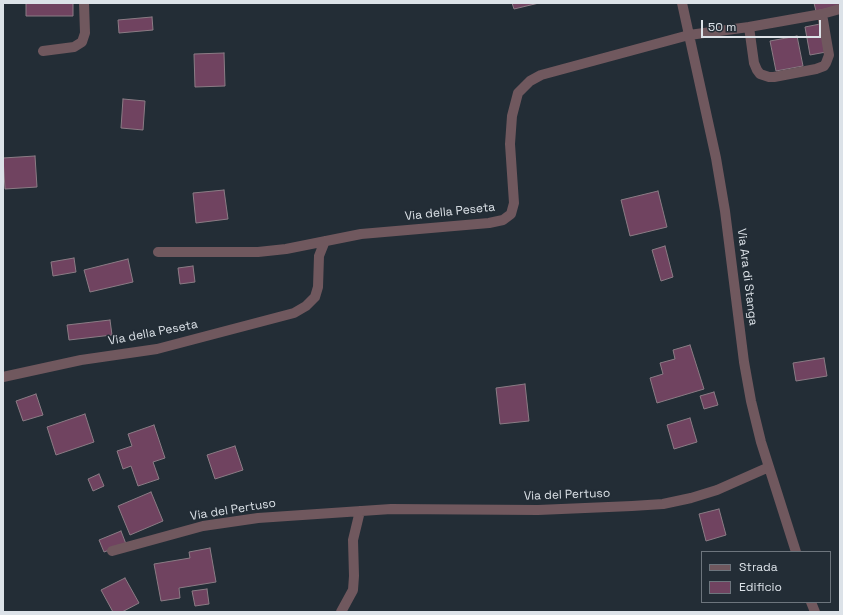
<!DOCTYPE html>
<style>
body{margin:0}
#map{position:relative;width:843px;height:615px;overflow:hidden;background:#232d36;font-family:"Space Grotesk",sans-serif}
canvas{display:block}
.frame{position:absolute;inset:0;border:4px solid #dce2e8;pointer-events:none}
.legend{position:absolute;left:701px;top:551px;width:130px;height:52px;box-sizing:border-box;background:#232d36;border:1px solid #6d757d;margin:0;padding:5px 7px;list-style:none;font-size:12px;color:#dce2e8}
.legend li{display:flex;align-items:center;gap:8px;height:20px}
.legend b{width:20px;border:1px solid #6d757d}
.scale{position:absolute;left:701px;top:20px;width:120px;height:18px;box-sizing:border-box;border:2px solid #dce2e8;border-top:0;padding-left:5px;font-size:12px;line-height:14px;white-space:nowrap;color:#dce2e8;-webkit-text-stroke:3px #232d36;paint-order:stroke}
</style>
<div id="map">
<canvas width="843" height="615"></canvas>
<div class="frame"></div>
<ul class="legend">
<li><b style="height:5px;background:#70585e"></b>Strada</li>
<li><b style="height:11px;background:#704360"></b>Edificio</li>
</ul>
<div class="scale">50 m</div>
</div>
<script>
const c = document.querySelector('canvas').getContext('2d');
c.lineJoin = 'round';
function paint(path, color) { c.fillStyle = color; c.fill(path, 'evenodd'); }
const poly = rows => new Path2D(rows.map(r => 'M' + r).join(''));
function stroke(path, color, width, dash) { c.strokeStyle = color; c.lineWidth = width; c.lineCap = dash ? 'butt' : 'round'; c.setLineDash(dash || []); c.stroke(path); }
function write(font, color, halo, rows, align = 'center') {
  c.font = font + ' "Space Grotesk",sans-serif'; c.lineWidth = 3.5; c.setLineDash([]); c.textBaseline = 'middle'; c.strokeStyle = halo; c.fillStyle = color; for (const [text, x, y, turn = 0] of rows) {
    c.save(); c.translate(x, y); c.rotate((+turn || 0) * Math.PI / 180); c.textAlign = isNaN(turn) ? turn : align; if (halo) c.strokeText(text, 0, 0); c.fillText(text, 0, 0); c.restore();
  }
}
const building = poly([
 [26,3,73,3,73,16,26,16,26,3],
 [512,3,539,3,514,9,512,3],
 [814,3,840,3,840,6,816,11,814,3],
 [152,17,153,30,119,33,118,20,152,17],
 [820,24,826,52,810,55,805,27,820,24],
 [797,36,803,66,776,71,770,41,797,36],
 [224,53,225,86,195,87,194,54,224,53],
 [123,99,145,101,143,130,121,128,123,99],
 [35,156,37,187,5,189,3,158,35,156],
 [224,190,228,219,196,223,193,193,224,190],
 [658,191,667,227,630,236,621,200,658,191],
 [665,246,673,277,661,281,652,250,665,246],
 [74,258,76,272,53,276,51,262,74,258],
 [128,259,133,282,90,292,84,270,128,259],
 [193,266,195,282,180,284,178,268,193,266],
 [110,320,112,335,69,340,67,325,110,320],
 [690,345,704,389,657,403,650,378,663,374,660,363,675,359,673,350,690,345],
 [824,358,827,376,796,381,793,363,824,358],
 [525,384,529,421,500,424,496,388,525,384],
 [714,392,718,405,704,409,700,396,714,392],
 [36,394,43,415,23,421,16,401,36,394],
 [85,414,94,442,56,455,47,427,85,414],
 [690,418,697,442,674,449,667,425,690,418],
 [154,425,165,458,153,462,159,479,138,486,131,466,123,469,117,451,132,446,128,434,154,425],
 [235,446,243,470,215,479,207,455,235,446],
 [99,474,104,486,93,491,88,479,99,474],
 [151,492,163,521,130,535,118,506,151,492],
 [719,509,726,535,706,541,699,514,719,509],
 [121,531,126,544,104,552,99,540,121,531],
 [210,548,216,582,179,588,180,598,161,601,154,564,190,558,189,552,210,548],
 [125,578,139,603,122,612,113,612,101,590,125,578],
 [207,589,209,604,195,606,192,591,207,589]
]);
const minor = poly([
 [682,3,716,158,725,211,744,362,751,401,761,442,796,552],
 [749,27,822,14],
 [43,51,74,47,82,42,85,33,84,3],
 [158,252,258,252,286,249,361,234,489,223,503,220,511,214,514,203,510,144,512,116,518,93,530,81,541,75,689,35,749,27,754,63,757,70,760,74,769,77,774,77,816,69,824,66,826,63,829,55,822,14,840,9],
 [3,377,81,360,157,349,294,313,306,306,315,297,318,287,319,256,325,241],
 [112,551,203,526,258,518,391,509,538,510,632,506,663,504,691,498,717,490,769,467],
 [811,602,815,612],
 [341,612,353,590,354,576,353,540,360,511]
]);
const streetNames = [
 ["Via della Peseta",450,212,-6],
 ["Via Ara di Stanga",747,277,83],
 ["Via della Peseta",153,333,-11],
 ["Via del Pertuso",567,495,-2],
 ["Via del Pertuso",233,510,-9]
];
paint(building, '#704360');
stroke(building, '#8b7c85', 1);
stroke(minor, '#70585e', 10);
write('12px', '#dce2e8', '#232d36', streetNames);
</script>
